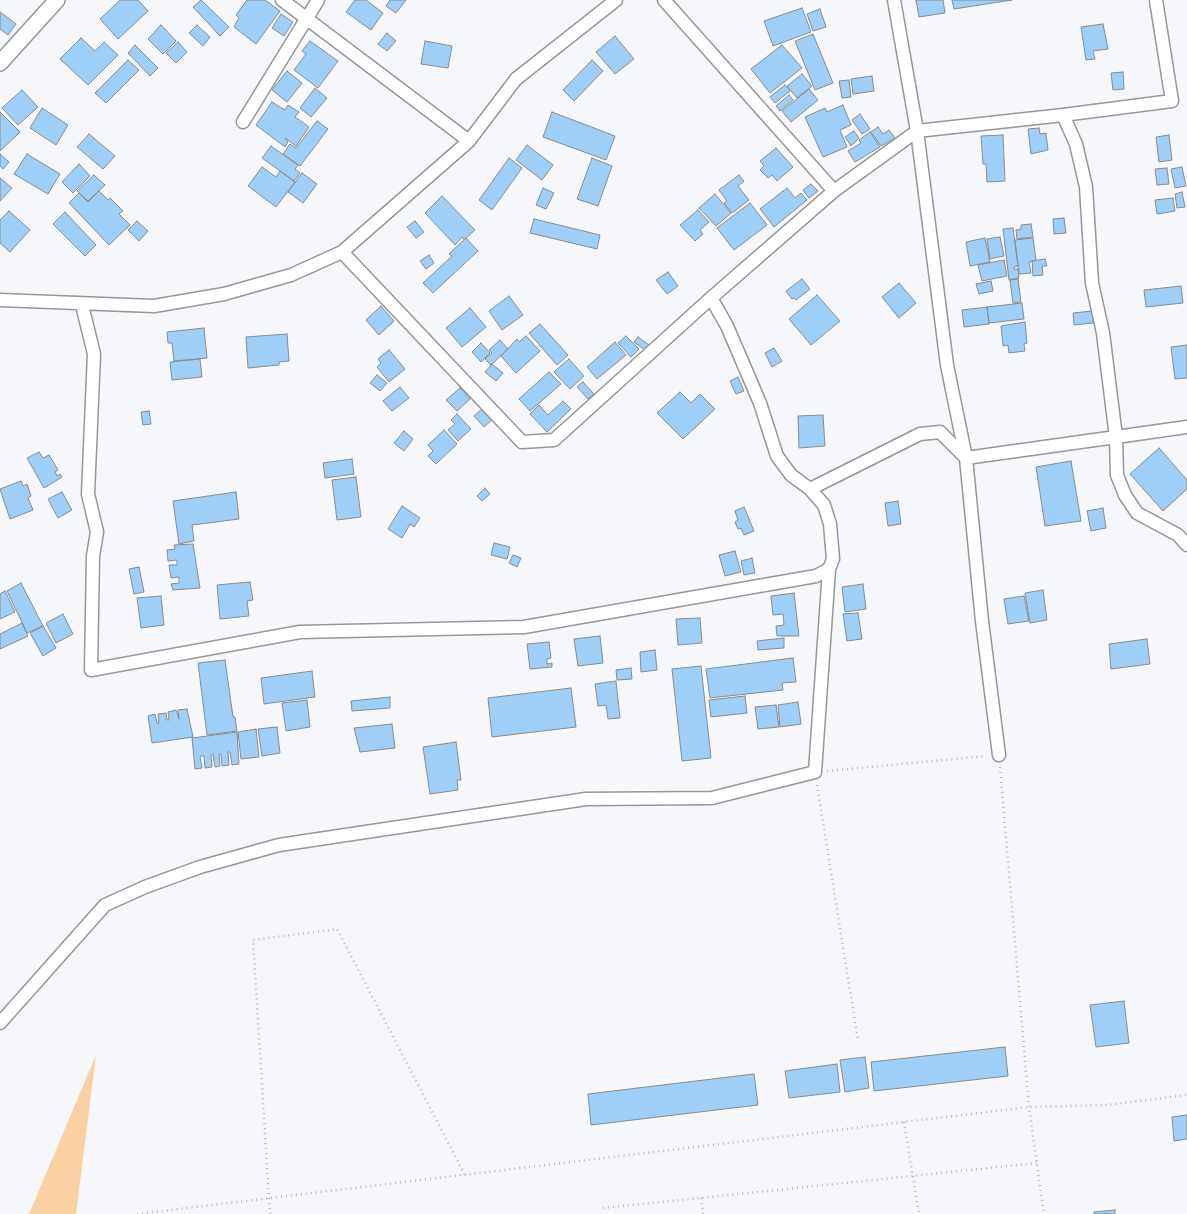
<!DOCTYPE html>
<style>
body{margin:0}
canvas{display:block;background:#f5f7fa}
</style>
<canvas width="1187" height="1214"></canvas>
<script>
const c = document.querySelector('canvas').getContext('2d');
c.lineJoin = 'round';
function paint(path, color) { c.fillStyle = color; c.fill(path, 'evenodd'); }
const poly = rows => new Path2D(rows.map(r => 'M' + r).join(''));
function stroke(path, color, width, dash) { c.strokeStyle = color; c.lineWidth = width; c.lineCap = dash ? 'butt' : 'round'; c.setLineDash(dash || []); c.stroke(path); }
const green = poly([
 [96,1055,76,1214,29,1214]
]);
const building = poly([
 [120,0,138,0,148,11,118,39,100,19,120,0],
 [201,0,229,27,220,36,193,7,201,0],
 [247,0,265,0,280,11,256,44,234,27,239,18,236,15,247,0],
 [355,0,366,0,383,13,371,30,346,12,355,0],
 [390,0,389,0,406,0,396,13,386,6,390,0],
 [916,0,943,0,945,13,919,17,916,0],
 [952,0,1012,0,954,9,952,0],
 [802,8,811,32,773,46,764,21,802,8],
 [820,9,826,27,813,31,807,14,820,9],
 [0,12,16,24,8,35,0,29,0,12],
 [281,14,293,22,284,36,272,28,281,14],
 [1103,24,1108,49,1093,51,1095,59,1086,60,1081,27,1103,24],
 [161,25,176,41,163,54,148,39,161,25],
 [197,25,210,37,203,46,189,33,197,25],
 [387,33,396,41,387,51,378,44,387,33],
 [813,34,833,83,815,90,795,41,813,34],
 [615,36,634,59,615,74,596,52,615,36],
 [81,38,95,51,104,42,118,55,88,85,60,59,81,38],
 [310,41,338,61,318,88,294,70,306,54,302,51,310,41],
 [425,41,452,46,448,68,421,64,425,41],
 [178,42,187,52,176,63,166,53,178,42],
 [135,45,158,68,150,76,128,53,135,45],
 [782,45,802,68,770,93,751,69,782,45],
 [128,60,139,70,106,103,95,93,128,60],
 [592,60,603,71,574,101,563,90,592,60],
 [287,71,302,83,287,102,272,90,287,71],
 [1123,72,1124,89,1113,90,1111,73,1123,72],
 [802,74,812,86,797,98,787,86,802,74],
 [872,76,874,91,853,94,851,79,872,76],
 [849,80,851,97,842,98,839,81,849,80],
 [785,85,790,91,775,103,770,97,785,85],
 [315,88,327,98,311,117,300,108,315,88],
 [809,89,818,100,791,122,782,111,809,89],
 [22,90,38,107,18,125,2,108,22,90],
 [789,95,793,100,780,111,776,106,789,95],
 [272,102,285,110,288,105,299,112,295,117,309,127,296,146,285,138,288,142,285,147,256,125,272,102],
 [843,105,851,125,840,130,847,147,823,157,805,117,825,108,827,112,843,105],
 [42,108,68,125,56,145,30,128,42,108],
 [0,112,20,132,0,151,0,112],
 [552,112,615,136,606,160,543,137,552,112],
 [860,114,870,129,862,134,852,120,860,114],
 [317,121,328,129,300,166,283,154,290,144,296,148,317,121],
 [878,127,883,134,889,130,895,138,881,146,871,132,878,127],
 [1039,128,1040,134,1046,133,1048,150,1031,154,1028,129,1039,128],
 [854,131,859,138,851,146,845,137,854,131],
 [870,132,880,147,855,162,848,151,861,143,859,140,870,132],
 [89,134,115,156,103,169,77,147,89,134],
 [1003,135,1005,181,987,182,986,164,983,164,981,136,1003,135],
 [1169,135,1172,160,1159,162,1156,137,1169,135],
 [527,145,553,165,542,180,516,160,527,145],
 [271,146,298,165,295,169,300,173,294,181,262,158,271,146],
 [776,148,793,167,777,181,772,175,768,178,760,170,764,166,760,161,776,148],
 [0,154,9,162,3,169,0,166,0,154],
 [27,154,60,174,48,194,14,174,27,154],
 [509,158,522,168,492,210,479,200,509,158],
 [592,158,612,166,598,206,577,199,592,158],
 [79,164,90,176,73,193,62,182,79,164],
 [262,167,276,177,280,171,295,182,276,207,248,186,262,167],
 [1182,167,1186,186,1175,188,1171,169,1182,167],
 [1167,168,1169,184,1157,185,1155,169,1167,168],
 [302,173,317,184,303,203,288,192,302,173],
 [94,175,105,185,88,201,77,191,94,175],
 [739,175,744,181,738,186,749,200,732,213,724,203,727,201,719,190,739,175],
 [0,178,12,188,0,201,0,178],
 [811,184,818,191,809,198,803,190,811,184],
 [543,188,554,193,546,209,536,205,543,188],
 [787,188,795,198,801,193,807,200,774,227,760,209,787,188],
 [99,191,108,200,110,198,123,211,119,214,130,225,109,245,69,203,79,193,88,202,99,191],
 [1182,192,1185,207,1177,208,1175,194,1182,192],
 [715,194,731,213,716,226,699,208,715,194],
 [442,196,475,230,464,240,462,237,455,245,425,213,442,196],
 [1173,198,1175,211,1157,214,1155,200,1173,198],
 [750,203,767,225,734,250,717,228,750,203],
 [698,210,709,222,700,230,703,234,695,241,680,225,698,210],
 [9,211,30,230,10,252,0,243,0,220,9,211],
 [65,212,96,245,85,256,53,224,65,212],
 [1064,218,1066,233,1054,234,1053,219,1064,218],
 [534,219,600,235,597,249,530,233,534,219],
 [137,221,148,231,139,241,128,230,137,221],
 [415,221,424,232,416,238,407,227,415,221],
 [1031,224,1033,237,1017,239,1016,230,1021,229,1021,225,1031,224],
 [1013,228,1018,266,1014,267,1014,269,1018,269,1019,278,1009,280,1003,229,1013,228],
 [1000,237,1004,256,990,259,987,239,1000,237],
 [466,238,478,251,433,293,423,283,452,256,449,254,466,238],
 [985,238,990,262,970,266,966,242,985,238],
 [1033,238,1036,260,1029,262,1031,273,1019,274,1015,240,1033,238],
 [429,255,434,263,426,269,420,261,429,255],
 [1045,259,1047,266,1042,266,1043,275,1033,276,1032,261,1045,259],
 [1004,260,1007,276,982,281,978,265,1004,260],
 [668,272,678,286,667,294,656,280,668,272],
 [802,279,810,289,796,300,794,298,792,299,786,291,802,279],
 [1018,279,1021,302,1013,303,1010,280,1018,279],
 [991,281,993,291,979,294,976,284,991,281],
 [899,283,916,303,899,318,882,297,899,283],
 [1181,286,1183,303,1146,307,1144,290,1181,286],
 [817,295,840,321,811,345,789,319,817,295],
 [509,296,523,315,502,330,489,311,509,296],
 [1022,303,1024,319,989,323,987,307,1022,303],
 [381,306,394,321,379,335,366,320,381,306],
 [987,307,989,324,964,327,962,310,987,307],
 [470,308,486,327,462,347,446,328,470,308],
 [1092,311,1093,323,1074,325,1073,313,1092,311],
 [1025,322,1027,343,1024,344,1025,351,1009,353,1008,345,1003,346,1001,326,1025,322],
 [540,324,568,355,557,365,529,333,540,324],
 [204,328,207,358,174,361,172,343,168,343,167,332,204,328],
 [287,334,289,361,279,362,279,365,248,368,246,337,287,334],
 [526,336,540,351,516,373,501,356,517,339,519,342,526,336],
 [626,336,639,349,631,357,618,343,626,336],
 [638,337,649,345,645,350,634,342,638,337],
 [500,340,508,349,491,365,485,359,492,353,489,350,500,340],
 [615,342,626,355,597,379,587,367,615,342],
 [481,343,490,353,481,362,472,352,481,343],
 [1187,345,1187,378,1175,379,1171,347,1187,345],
 [774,348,782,361,772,367,765,353,774,348],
 [389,350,405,369,389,382,377,367,381,363,378,359,389,350],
 [200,359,202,377,172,380,170,362,200,359],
 [569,359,584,376,570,389,554,372,569,359],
 [492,364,503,373,496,381,485,372,492,364],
 [549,372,561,384,530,411,519,399,549,372],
 [377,375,387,383,380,391,370,383,377,375],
 [738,377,744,391,736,394,730,381,738,377],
 [583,382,594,394,588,399,577,387,583,382],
 [400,387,409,398,392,411,383,401,400,387],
 [460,388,470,399,457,411,446,400,460,388],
 [680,392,691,403,700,394,715,409,683,439,657,413,680,392],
 [563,401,571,409,547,432,530,414,539,405,548,415,563,401],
 [483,408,493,419,484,427,474,416,483,408],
 [149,411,151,424,143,425,141,412,149,411],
 [457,414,471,429,458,441,448,430,455,424,451,420,457,414],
 [823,415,825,446,799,448,798,416,823,415],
 [444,430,457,444,436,464,428,456,433,451,428,445,444,430],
 [404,431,413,439,404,451,394,443,404,431],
 [1159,448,1187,480,1187,489,1163,511,1130,474,1159,448],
 [39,452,43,458,49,455,58,470,55,472,57,476,60,474,62,477,44,488,27,458,39,452],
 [352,459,354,474,325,478,323,463,352,459],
 [1071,461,1081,521,1045,526,1036,467,1071,461],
 [356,477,361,517,337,520,332,480,356,477],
 [21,481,23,486,27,484,31,496,28,498,33,510,10,519,0,489,21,481],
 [485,488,490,494,482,501,477,496,485,488],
 [62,492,72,510,58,518,48,499,62,492],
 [236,492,239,519,192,525,194,541,179,544,173,501,236,492],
 [898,501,901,524,888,526,885,503,898,501],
 [402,506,420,518,414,527,410,524,402,538,388,529,402,506],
 [744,507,754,531,744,535,741,528,738,529,735,522,738,520,735,511,744,507],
 [1103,508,1106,528,1091,531,1087,511,1103,508],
 [494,543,510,547,507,559,491,555,494,543],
 [193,544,200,588,173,590,171,584,179,583,179,577,171,578,169,565,177,565,177,560,168,561,167,550,175,549,174,545,193,544],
 [735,551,741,572,725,576,719,555,735,551],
 [513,555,521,558,517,567,509,563,513,555],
 [752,558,755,573,744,575,741,561,752,558],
 [139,567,144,592,134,594,129,569,139,567],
 [250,582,253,600,247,601,249,616,220,619,217,585,250,582],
 [21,583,43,626,27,633,7,591,21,583],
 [863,584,866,609,845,612,842,587,863,584],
 [1043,590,1047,620,1030,623,1025,593,1043,590],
 [5,591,15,612,0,619,0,594,5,591],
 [794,593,799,636,777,636,776,626,784,625,783,614,773,615,771,596,794,593],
 [161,596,164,625,141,628,137,598,161,596],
 [1024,596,1029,621,1008,624,1004,599,1024,596],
 [858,613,862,639,847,641,843,614,858,613],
 [63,614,73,634,56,643,46,623,63,614],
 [700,618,702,643,678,645,676,619,700,618],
 [22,623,28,636,0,649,0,634,22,623],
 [43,626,56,648,43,656,30,633,43,626],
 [600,636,603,663,578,666,574,639,600,636],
 [784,638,784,648,758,650,757,641,784,638],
 [1147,639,1150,664,1111,669,1109,644,1147,639],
 [549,642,551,658,547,659,547,664,552,663,552,667,530,669,527,644,549,642],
 [655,650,657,670,641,672,640,652,655,650],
 [793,658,796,682,782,683,783,690,710,698,706,669,793,658],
 [225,660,233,717,235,717,237,731,207,735,198,663,225,660],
 [701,666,711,758,682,761,672,669,701,666],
 [631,668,632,679,617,680,616,670,631,668],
 [312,671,315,697,264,704,261,678,312,671],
 [616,681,620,718,608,719,606,705,598,706,595,684,616,681],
 [571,688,576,727,492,737,488,698,571,688],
 [745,696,747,713,711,717,709,700,745,696],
 [390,697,390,708,352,711,351,701,390,697],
 [307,700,310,727,286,731,282,703,307,700],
 [798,702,801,724,780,727,778,705,798,702],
 [776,705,779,727,758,729,755,707,776,705],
 [187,709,193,737,152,743,148,716,155,714,157,723,159,723,158,714,166,713,167,720,169,720,168,712,176,710,179,719,178,710,187,709],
 [392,724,395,748,360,752,354,728,392,724],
 [277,727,280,753,262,756,258,729,277,727],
 [256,729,259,757,241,759,238,732,256,729],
 [237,732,239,764,232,765,230,752,228,752,229,765,222,766,221,754,219,754,220,766,215,767,213,754,211,755,212,767,205,768,204,756,200,756,202,768,195,769,192,738,237,732],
 [456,742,461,780,457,780,458,790,430,794,423,747,456,742],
 [1124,1001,1129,1043,1096,1047,1090,1005,1124,1001],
 [1005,1047,1008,1076,874,1091,871,1062,1005,1047],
 [865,1057,869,1088,845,1092,840,1060,865,1057],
 [837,1064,840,1092,789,1098,785,1071,837,1064],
 [754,1074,758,1105,591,1125,588,1094,754,1074],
 [1187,1115,1187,1139,1174,1141,1172,1117,1187,1115],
 [1115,1210,1115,1214,1094,1214,1094,1212,1115,1210]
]);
const path = poly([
 [1000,767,1029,1107,1044,1214],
 [827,771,986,756],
 [817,785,858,1040],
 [904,1122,919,1214],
 [701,1198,703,1214],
 [603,1208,1037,1163],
 [137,1214,1029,1107,1107,1105,1187,1095],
 [270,1214,253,940,337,929,465,1175]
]);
const minor = poly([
 [282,0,469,141],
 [664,0,834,191],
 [1063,115,1172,101,1156,0],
 [243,122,318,0],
 [342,252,522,442,554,440,711,298,834,191,917,131,894,0],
 [0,300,154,306,224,294,291,275,342,252,469,141,516,79,616,0],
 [82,305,94,354,88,494,97,532,93,556,91,670,300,632,524,627,816,576,829,569],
 [1187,427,1116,437,966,458,947,365,917,131,1063,115,1076,144,1086,187,1092,283,1103,333,1116,437,1117,475,1125,495,1137,513,1178,535,1187,545],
 [810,489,920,434,940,432,966,458,982,621,999,755],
 [0,1023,105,905,145,887,200,867,279,845,586,799,712,798,815,772,829,569,833,559,830,524,824,505,810,489,791,475,777,456,760,403,727,326,711,298]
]);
const tertiary = poly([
 [0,63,57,0]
]);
paint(green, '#fad1a2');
paint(building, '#9fcef6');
stroke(building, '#898c8e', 1);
stroke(minor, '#959799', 15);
stroke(tertiary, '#959799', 18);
stroke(path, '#b5b7b9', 2.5, [1, 4]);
stroke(minor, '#fff', 12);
stroke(tertiary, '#fff', 15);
</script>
